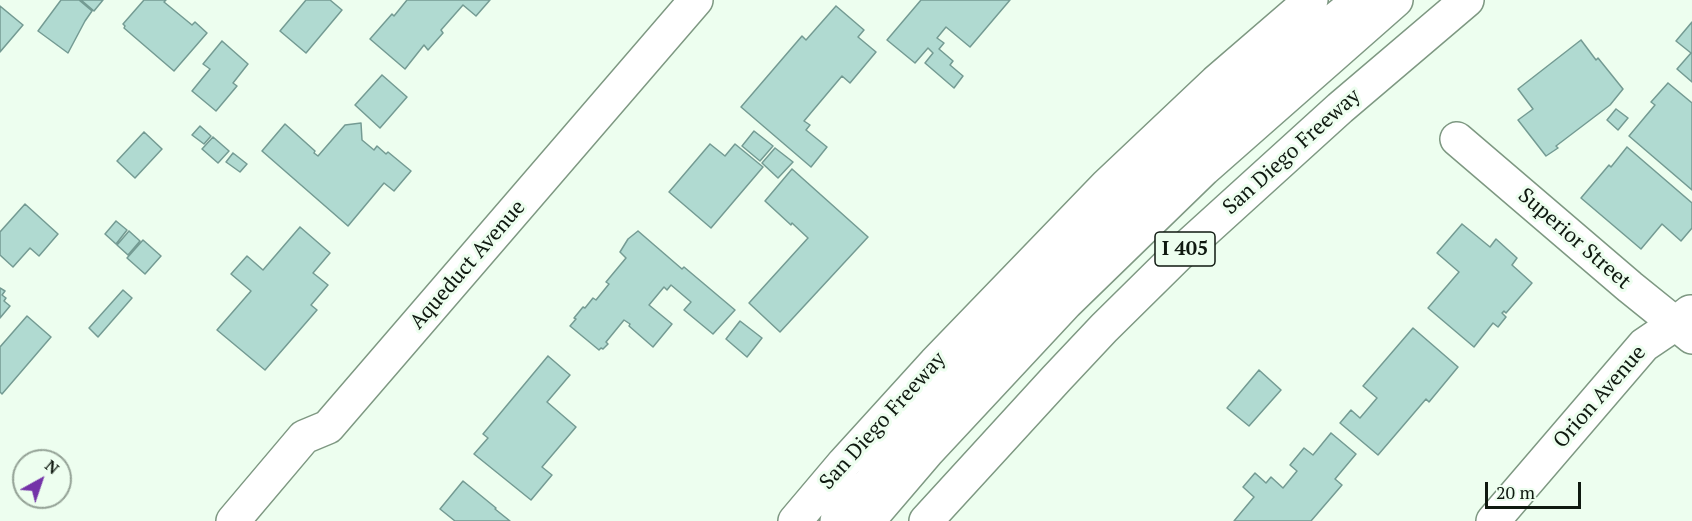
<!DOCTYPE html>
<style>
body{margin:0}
#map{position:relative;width:1692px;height:521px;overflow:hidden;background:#edfeef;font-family:"PT Serif",serif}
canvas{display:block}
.north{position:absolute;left:12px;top:449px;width:60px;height:60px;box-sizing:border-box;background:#edfeef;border:2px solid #94a296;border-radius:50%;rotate:40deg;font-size:16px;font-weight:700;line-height:24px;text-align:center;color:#0f1910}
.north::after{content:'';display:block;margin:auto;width:21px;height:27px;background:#7433a8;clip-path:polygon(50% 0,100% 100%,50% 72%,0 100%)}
.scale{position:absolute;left:1485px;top:482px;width:96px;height:27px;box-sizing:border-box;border:3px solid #0f1910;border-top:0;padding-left:8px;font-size:18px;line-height:21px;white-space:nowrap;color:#0f1910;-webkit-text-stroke:4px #edfeef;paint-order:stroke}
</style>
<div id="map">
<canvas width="1692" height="521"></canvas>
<div class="north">N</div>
<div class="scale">20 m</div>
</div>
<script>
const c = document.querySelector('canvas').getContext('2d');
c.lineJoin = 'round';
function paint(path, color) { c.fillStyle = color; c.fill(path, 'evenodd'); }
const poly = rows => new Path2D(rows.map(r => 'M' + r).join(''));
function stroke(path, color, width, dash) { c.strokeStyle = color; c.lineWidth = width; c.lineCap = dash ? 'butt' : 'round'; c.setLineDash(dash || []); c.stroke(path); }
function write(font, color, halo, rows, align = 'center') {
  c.font = font + ' "PT Serif",serif'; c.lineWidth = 6; c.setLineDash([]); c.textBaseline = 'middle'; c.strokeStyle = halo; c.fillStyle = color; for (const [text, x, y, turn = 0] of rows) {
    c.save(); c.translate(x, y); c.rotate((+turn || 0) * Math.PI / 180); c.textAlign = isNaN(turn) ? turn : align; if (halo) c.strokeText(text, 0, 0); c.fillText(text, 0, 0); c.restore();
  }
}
const building = poly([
 [61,0,79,0,92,11,85,21,68,53,38,31,61,0],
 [81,0,103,0,94,11,81,0],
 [144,0,166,0,164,2,192,25,195,22,207,33,174,71,124,28,125,26,123,24,144,0],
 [306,0,330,0,342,10,306,53,280,31,306,0],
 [407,0,490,0,476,16,463,5,441,30,443,33,428,50,424,45,405,69,370,39,392,14,394,16,407,0],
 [921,0,1010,0,970,47,946,27,937,38,944,43,939,49,953,61,950,65,963,76,954,88,925,63,933,53,928,48,915,63,887,40,921,0],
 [0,6,23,25,0,52,0,6],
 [836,6,864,30,858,37,876,52,850,83,842,76,804,121,810,125,806,130,827,147,811,167,741,107,802,36,806,40,836,6],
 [1692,22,1692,82,1677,69,1691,53,1676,41,1692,22],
 [1581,40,1596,60,1598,58,1623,89,1610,105,1556,146,1558,148,1546,156,1518,120,1533,109,1518,89,1581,40],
 [222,41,248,64,233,83,237,86,216,111,192,91,210,69,203,64,222,41],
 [382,75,407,97,380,128,355,105,382,75],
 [1668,83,1692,103,1692,190,1629,136,1655,105,1651,102,1668,83],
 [1616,109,1628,118,1618,130,1607,120,1616,109],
 [361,123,362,140,374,150,377,146,386,154,388,152,411,171,394,191,384,183,348,226,262,151,285,124,315,151,314,153,318,156,345,125,361,123],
 [200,126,211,136,204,144,192,135,200,126],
 [754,131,773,146,760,161,742,146,754,131],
 [144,132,162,149,135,178,117,161,144,132],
 [213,137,229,151,218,163,202,149,213,137],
 [710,144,725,156,735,144,763,167,711,228,669,192,710,144],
 [1627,147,1692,203,1692,228,1681,241,1662,224,1641,249,1581,198,1609,165,1611,167,1627,147],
 [775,148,793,162,778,178,762,163,775,148],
 [233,153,247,164,240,172,226,162,233,153],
 [792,169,868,237,780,332,749,303,808,238,792,223,791,225,765,201,792,169],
 [25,204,58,234,39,256,30,248,13,267,0,255,0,232,25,204],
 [116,221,127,230,116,244,105,234,116,221],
 [1462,224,1490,247,1496,239,1517,258,1512,265,1532,283,1506,313,1504,311,1502,313,1506,317,1498,327,1493,323,1474,347,1428,308,1459,272,1437,253,1462,224],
 [300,227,330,253,313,273,328,285,311,305,317,310,265,370,217,330,251,291,231,274,247,256,263,270,300,227],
 [129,231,140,241,128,255,117,245,129,231],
 [638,231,682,269,684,267,735,310,713,334,684,310,691,302,671,285,667,290,664,287,649,305,672,324,653,347,629,326,630,324,624,320,606,342,608,344,603,349,601,348,599,350,570,326,576,319,574,318,583,307,585,308,593,298,596,300,609,284,606,282,626,258,620,252,628,239,638,231],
 [143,240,161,256,145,274,127,258,143,240],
 [0,288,5,291,2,295,6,298,4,301,10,306,0,318,0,288],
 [123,290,132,298,98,337,89,328,123,290],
 [27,316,51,337,2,394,0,392,0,347,27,316],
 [740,321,762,338,747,357,726,339,740,321],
 [1413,328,1458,367,1429,402,1426,399,1378,455,1340,423,1351,410,1360,418,1377,398,1363,386,1413,328],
 [548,356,570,375,547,402,576,427,542,467,552,475,531,500,474,454,488,438,483,434,548,356],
 [1259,370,1281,390,1249,426,1227,408,1259,370],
 [1331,433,1356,454,1335,479,1342,485,1311,521,1234,521,1254,497,1243,487,1255,473,1266,483,1271,477,1283,488,1297,471,1290,465,1304,448,1313,455,1331,433],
 [463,481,496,508,495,509,510,521,455,521,440,509,463,481]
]);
const minor = poly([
 [1457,139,1630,287,1692,337],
 [233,521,304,437,328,427,696,0],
 [1493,521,1644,345,1675,324,1690,312]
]);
const highway = poly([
 [795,521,844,463,935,363,1107,185,1216,82,1311,0],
 [837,521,992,345,1087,250,1197,143,1325,28,1359,0],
 [868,521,927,452,1066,303,1204,169,1396,0],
 [926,521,1056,379,1104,328,1178,255,1340,108,1467,0]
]);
const shields = [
 [1185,249,60]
];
const shieldNames = [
 ["I 405",1185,249]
];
const streetNames = [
 ["San Diego Freeway",1292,152,-42],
 ["Superior Street",1574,239,41],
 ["Aqueduct Avenue",468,265,-49],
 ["Orion Avenue",1600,397,-49],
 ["San Diego Freeway",883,421,-48]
];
paint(building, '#b0dad1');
stroke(building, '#749b93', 1.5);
stroke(minor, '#7e9882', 36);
stroke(highway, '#7e9882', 36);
stroke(minor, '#fff', 33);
stroke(highway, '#fff', 33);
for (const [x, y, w] of shields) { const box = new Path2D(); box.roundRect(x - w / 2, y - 17, w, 34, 4.5); c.fillStyle = '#edfeef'; c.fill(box); stroke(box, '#0f1910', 1.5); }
write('bold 20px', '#0f1910', null, shieldNames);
write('21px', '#0f1910', '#edfeef', streetNames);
</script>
